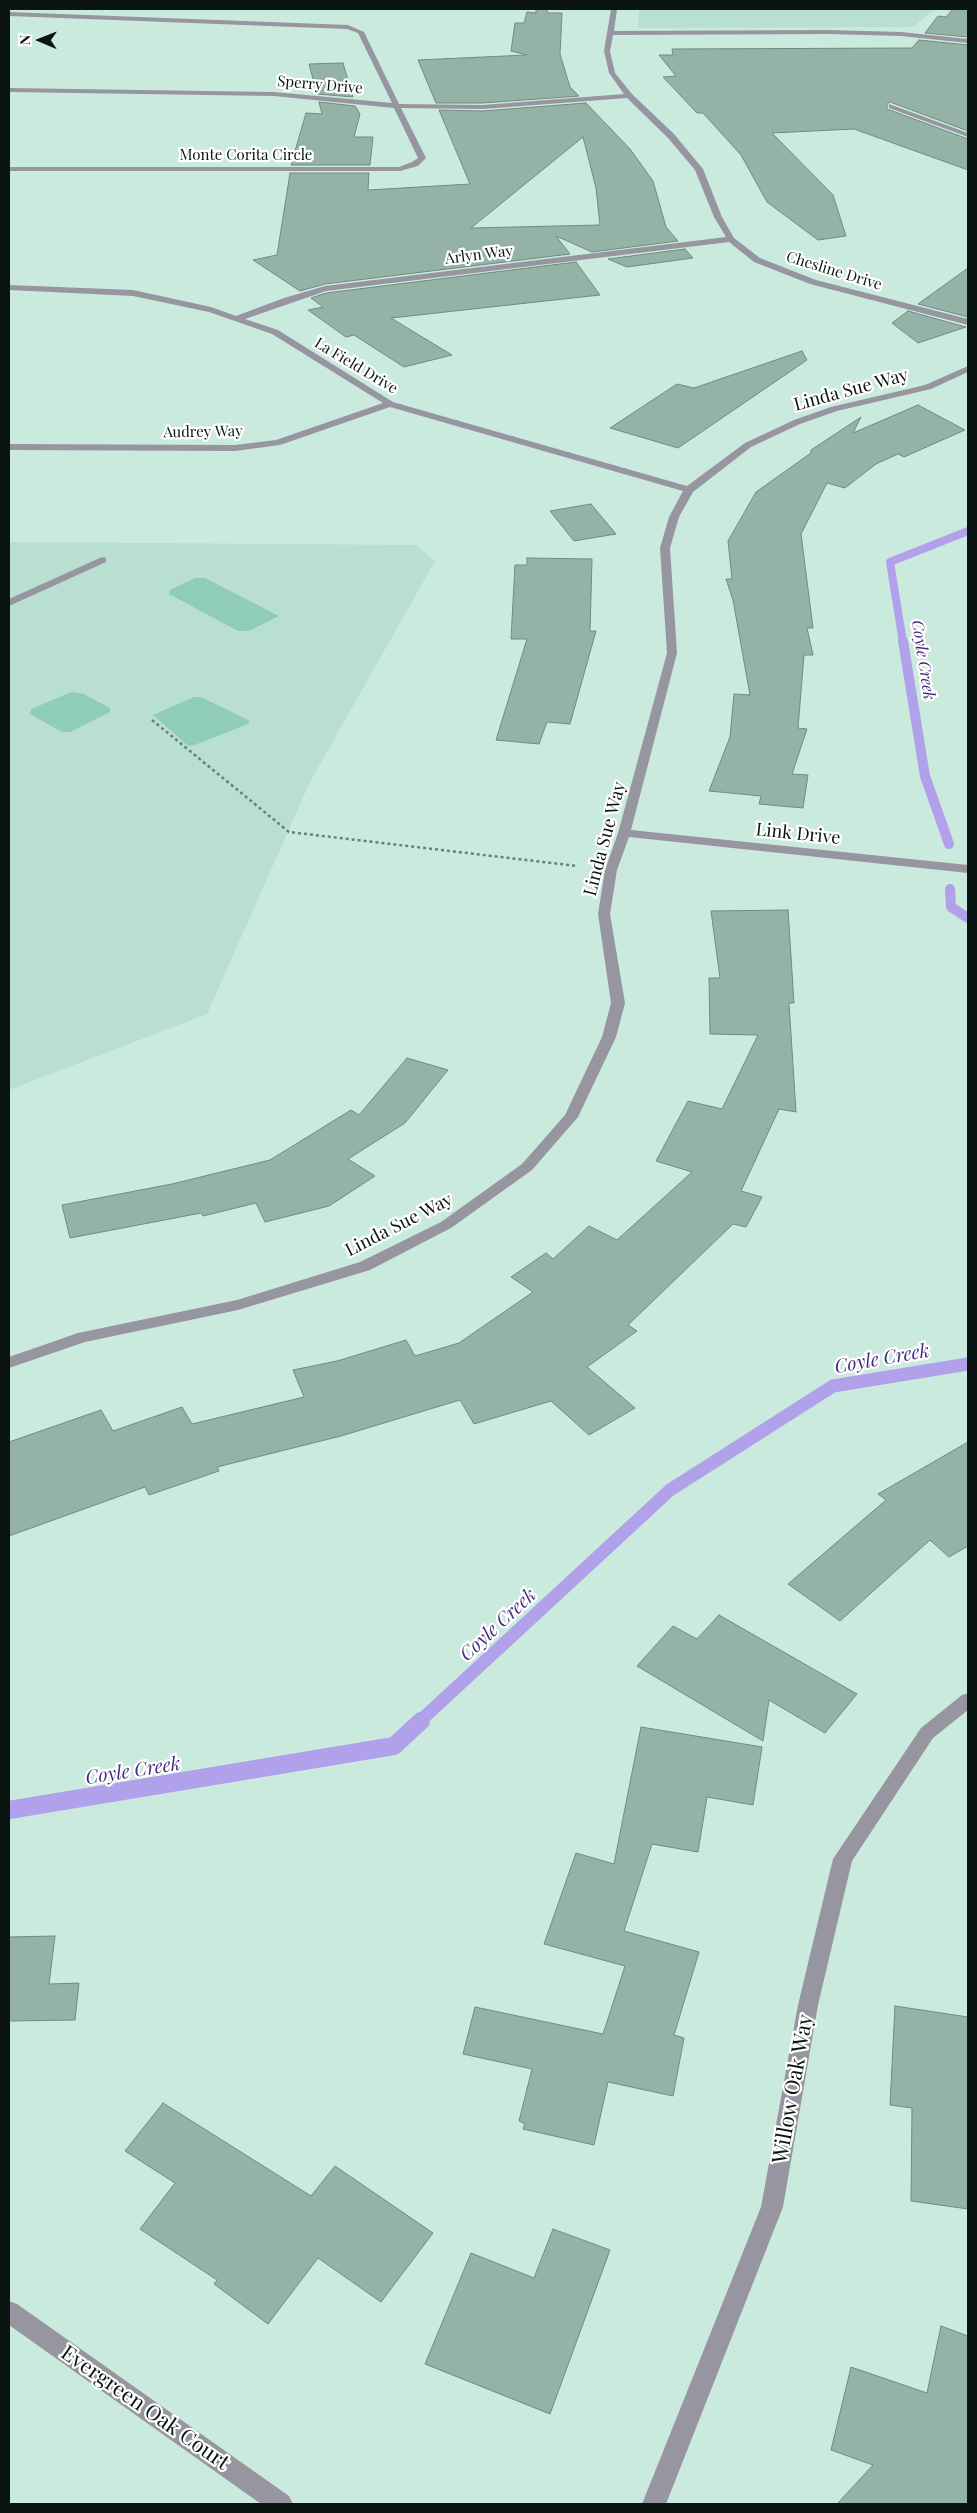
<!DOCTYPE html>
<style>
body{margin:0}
#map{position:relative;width:977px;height:2513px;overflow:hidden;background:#cbeade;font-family:"Playfair Display",serif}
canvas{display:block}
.frame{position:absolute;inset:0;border:10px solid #0a1511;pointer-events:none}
.north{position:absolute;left:15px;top:15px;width:50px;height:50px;-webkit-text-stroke:4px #fff;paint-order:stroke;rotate:271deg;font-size:14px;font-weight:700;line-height:20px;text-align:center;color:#0a1511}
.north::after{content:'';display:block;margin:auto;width:18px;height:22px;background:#0a1511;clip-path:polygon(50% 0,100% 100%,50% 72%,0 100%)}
</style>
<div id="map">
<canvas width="977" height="2513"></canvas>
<div class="frame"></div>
<div class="north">N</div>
</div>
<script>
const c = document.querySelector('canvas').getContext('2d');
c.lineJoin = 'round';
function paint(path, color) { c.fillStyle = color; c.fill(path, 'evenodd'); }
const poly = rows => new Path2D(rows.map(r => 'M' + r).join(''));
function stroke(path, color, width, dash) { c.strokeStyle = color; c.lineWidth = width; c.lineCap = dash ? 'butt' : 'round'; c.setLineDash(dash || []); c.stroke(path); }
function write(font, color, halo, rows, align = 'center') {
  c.font = font + ' "Playfair Display",serif'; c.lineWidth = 4.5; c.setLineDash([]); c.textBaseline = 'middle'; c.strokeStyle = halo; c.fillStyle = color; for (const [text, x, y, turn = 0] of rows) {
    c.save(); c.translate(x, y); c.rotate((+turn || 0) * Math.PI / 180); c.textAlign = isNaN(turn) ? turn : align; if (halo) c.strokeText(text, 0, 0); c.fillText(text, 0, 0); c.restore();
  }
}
const built = poly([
 [639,9,934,9,913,27,638,28],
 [9,542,416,545,435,561,310,782,207,1014,9,1090]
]);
const green = poly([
 [195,578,205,578,279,616,249,631,238,631,169,594,170,590],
 [72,692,84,694,110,708,110,712,70,732,62,732,30,714,31,709],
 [194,697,201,697,250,721,248,724,192,746,187,745,153,715]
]);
const streamFar3 = poly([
 [903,642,890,562,968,531]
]);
const streamFar2 = poly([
 [903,641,925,776,949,844],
 [950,889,951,907,968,918]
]);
const streamFar1 = poly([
 [419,1722,670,1490,833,1386,968,1364]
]);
const stream = poly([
 [9,1810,394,1746,421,1721]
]);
const building = poly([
 [536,9,546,9,548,13,562,13,560,54,570,87,579,96,483,103,436,103,418,60,527,55,511,51,515,23,524,23,527,12,536,13,536,9],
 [953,9,968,9,968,37,925,33,938,16,946,17,953,9],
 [919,40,968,45,968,131,890,102,887,104,887,109,968,139,968,170,854,129,772,133,833,195,846,236,818,240,767,202,741,155,703,113,697,113,663,77,676,76,659,55,673,55,672,49,912,48,919,40],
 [343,63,353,97,317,94,309,64,343,63],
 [319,102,355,106,360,114,354,137,373,137,370,165,291,165,306,113,322,114,319,102],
 [586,103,630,149,653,181,666,227,678,241,592,252,556,236,570,254,325,284,300,291,253,260,277,255,290,173,369,173,368,190,470,184,439,110,483,111,586,103],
 [583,137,596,188,600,225,471,228,583,137],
 [685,249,693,258,627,267,608,259,685,249],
 [576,262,600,295,391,318,452,355,404,367,354,335,346,337,308,310,323,307,311,298,326,293,576,262],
 [968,268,968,317,918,304,968,268],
 [908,311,966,327,918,343,892,323,908,311],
 [802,351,807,360,678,448,610,428,677,384,694,388,802,351],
 [918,405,965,430,904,457,898,454,876,464,845,488,827,483,801,534,813,628,807,628,813,655,804,655,798,728,807,729,792,774,808,775,803,808,759,804,761,796,709,791,730,737,734,694,750,695,733,600,726,579,732,579,728,541,756,492,811,453,811,450,861,417,853,433,918,405],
 [591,504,616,534,574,541,550,511,591,504],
 [527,558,592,559,590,631,596,631,570,724,547,722,539,744,496,740,527,639,511,639,515,565,527,565,527,558],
 [788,910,794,1003,789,1003,796,1112,779,1109,741,1191,762,1197,746,1227,733,1224,628,1325,637,1331,587,1367,635,1408,589,1435,551,1401,474,1424,460,1400,341,1436,217,1467,219,1471,149,1495,145,1487,9,1536,9,1442,101,1410,113,1431,182,1407,192,1424,304,1397,293,1370,337,1361,406,1340,415,1356,459,1343,533,1292,511,1277,546,1253,553,1259,589,1226,617,1240,692,1172,656,1161,688,1101,722,1109,758,1035,710,1034,709,978,720,978,711,911,788,910],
 [407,1058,448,1070,405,1123,348,1159,375,1176,329,1206,265,1222,256,1203,203,1216,201,1213,70,1238,62,1205,172,1184,270,1160,351,1110,359,1115,407,1058],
 [968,1442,968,1546,949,1557,930,1540,840,1621,788,1584,886,1500,878,1494,968,1442],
 [719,1615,857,1694,825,1733,769,1700,763,1741,637,1666,673,1626,697,1639,719,1615],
 [641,1727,762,1747,753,1805,707,1797,698,1852,652,1844,624,1931,699,1952,674,2035,684,2038,673,2096,608,2082,594,2145,523,2129,525,2124,519,2121,532,2069,463,2054,475,2007,603,2034,625,1966,544,1944,576,1853,614,1864,641,1727],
 [55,1936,49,1984,79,1983,75,2020,9,2021,9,1937,55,1936],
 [895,2006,968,2017,968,2209,911,2201,912,2108,890,2105,895,2006],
 [163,2103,311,2196,335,2166,433,2233,381,2302,318,2258,268,2324,214,2284,217,2280,140,2229,175,2183,125,2151,163,2103],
 [553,2229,610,2250,550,2414,425,2364,471,2253,534,2278,553,2229],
 [941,2326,968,2336,968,2504,837,2504,873,2465,831,2450,851,2367,927,2393,941,2326]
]);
const path = poly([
 [152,720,289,832,577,866]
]);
const minor = poly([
 [611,9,617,9,614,31,828,30,901,32,968,39,968,43,901,36,828,34,613,35,610,51,615,73,632,94,674,134,703,169,722,217,734,238,760,258,816,280,968,319,968,325,810,284,754,262,729,242,326,291,245,319,278,330,393,402,687,486,745,443,794,420,831,407,925,385,968,366,968,372,931,389,837,411,800,424,751,447,693,492,679,517,670,548,677,653,631,830,968,865,968,873,629,837,617,870,610,914,625,1003,616,1037,578,1117,532,1170,451,1228,370,1270,238,1310,85,1342,9,1368,9,1357,78,1333,237,1300,360,1262,441,1222,522,1164,565,1115,602,1037,611,1003,598,914,605,870,618,833,667,653,660,548,669,517,683,491,390,407,280,445,235,451,9,450,9,444,235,445,276,440,383,403,272,334,209,312,133,296,9,290,9,285,133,290,211,307,236,316,284,298,325,286,726,237,714,217,695,170,668,138,627,98,483,109,401,108,426,158,418,166,400,171,9,171,9,167,399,167,412,162,418,158,394,108,274,96,9,92,9,88,274,92,392,103,358,33,347,29,9,16,9,12,348,25,364,32,399,104,483,105,624,94,609,73,604,51,611,9],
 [889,104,968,133,968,137,889,108,889,104],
 [102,557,106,558,106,562,9,606,9,599,102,557],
 [968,1693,968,1710,933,1738,852,1861,818,2005,783,2207,666,2504,642,2504,761,2207,798,2005,833,1859,921,1728,962,1695,968,1693],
 [9,2301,17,2304,289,2496,293,2504,261,2504,9,2325,9,2301]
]);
const farStreetnames = [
 ["Sperry Drive",320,85,5],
 ["Monte Corita Circle",246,155],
 ["Arlyn Way",479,255,-7],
 ["Chesline Drive",834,271,17],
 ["La Field Drive",356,366,31],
 ["Audrey Way",203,432,-1]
];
const farWaternames = [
 ["Coyle Creek",923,660,81]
];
const streetNames = [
 ["Linda Sue Way",851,390,-15],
 ["Link Drive",798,834,6],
 ["Linda Sue Way",605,839,-75],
 ["Linda Sue Way",399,1225,-27]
];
const waterNames = [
 ["Coyle Creek",882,1359,-10],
 ["Coyle Creek",498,1625,-43],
 ["Coyle Creek",133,1771,-9]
];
const nearStreetnames = [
 ["Willow Oak Way",793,2089,-80],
 ["Evergreen Oak Court",145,2408,35]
];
paint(built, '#b8dfd0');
paint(green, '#90cdb7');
stroke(streamFar3, '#b0a1ea', 8);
stroke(streamFar2, '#b0a1ea', 10);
stroke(streamFar1, '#b0a1ea', 13);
stroke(stream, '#b0a1ea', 18);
paint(building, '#95b2a7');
stroke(building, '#6f8b80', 1);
stroke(path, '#6a7f77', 2.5, [3, 3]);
paint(minor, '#9795a0');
write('15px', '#0a1511', '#fff', farStreetnames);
write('italic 16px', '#452b7e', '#fff', farWaternames);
write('18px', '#0a1511', '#fff', streetNames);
write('italic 19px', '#452b7e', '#fff', waterNames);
write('21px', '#0a1511', '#fff', nearStreetnames);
</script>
